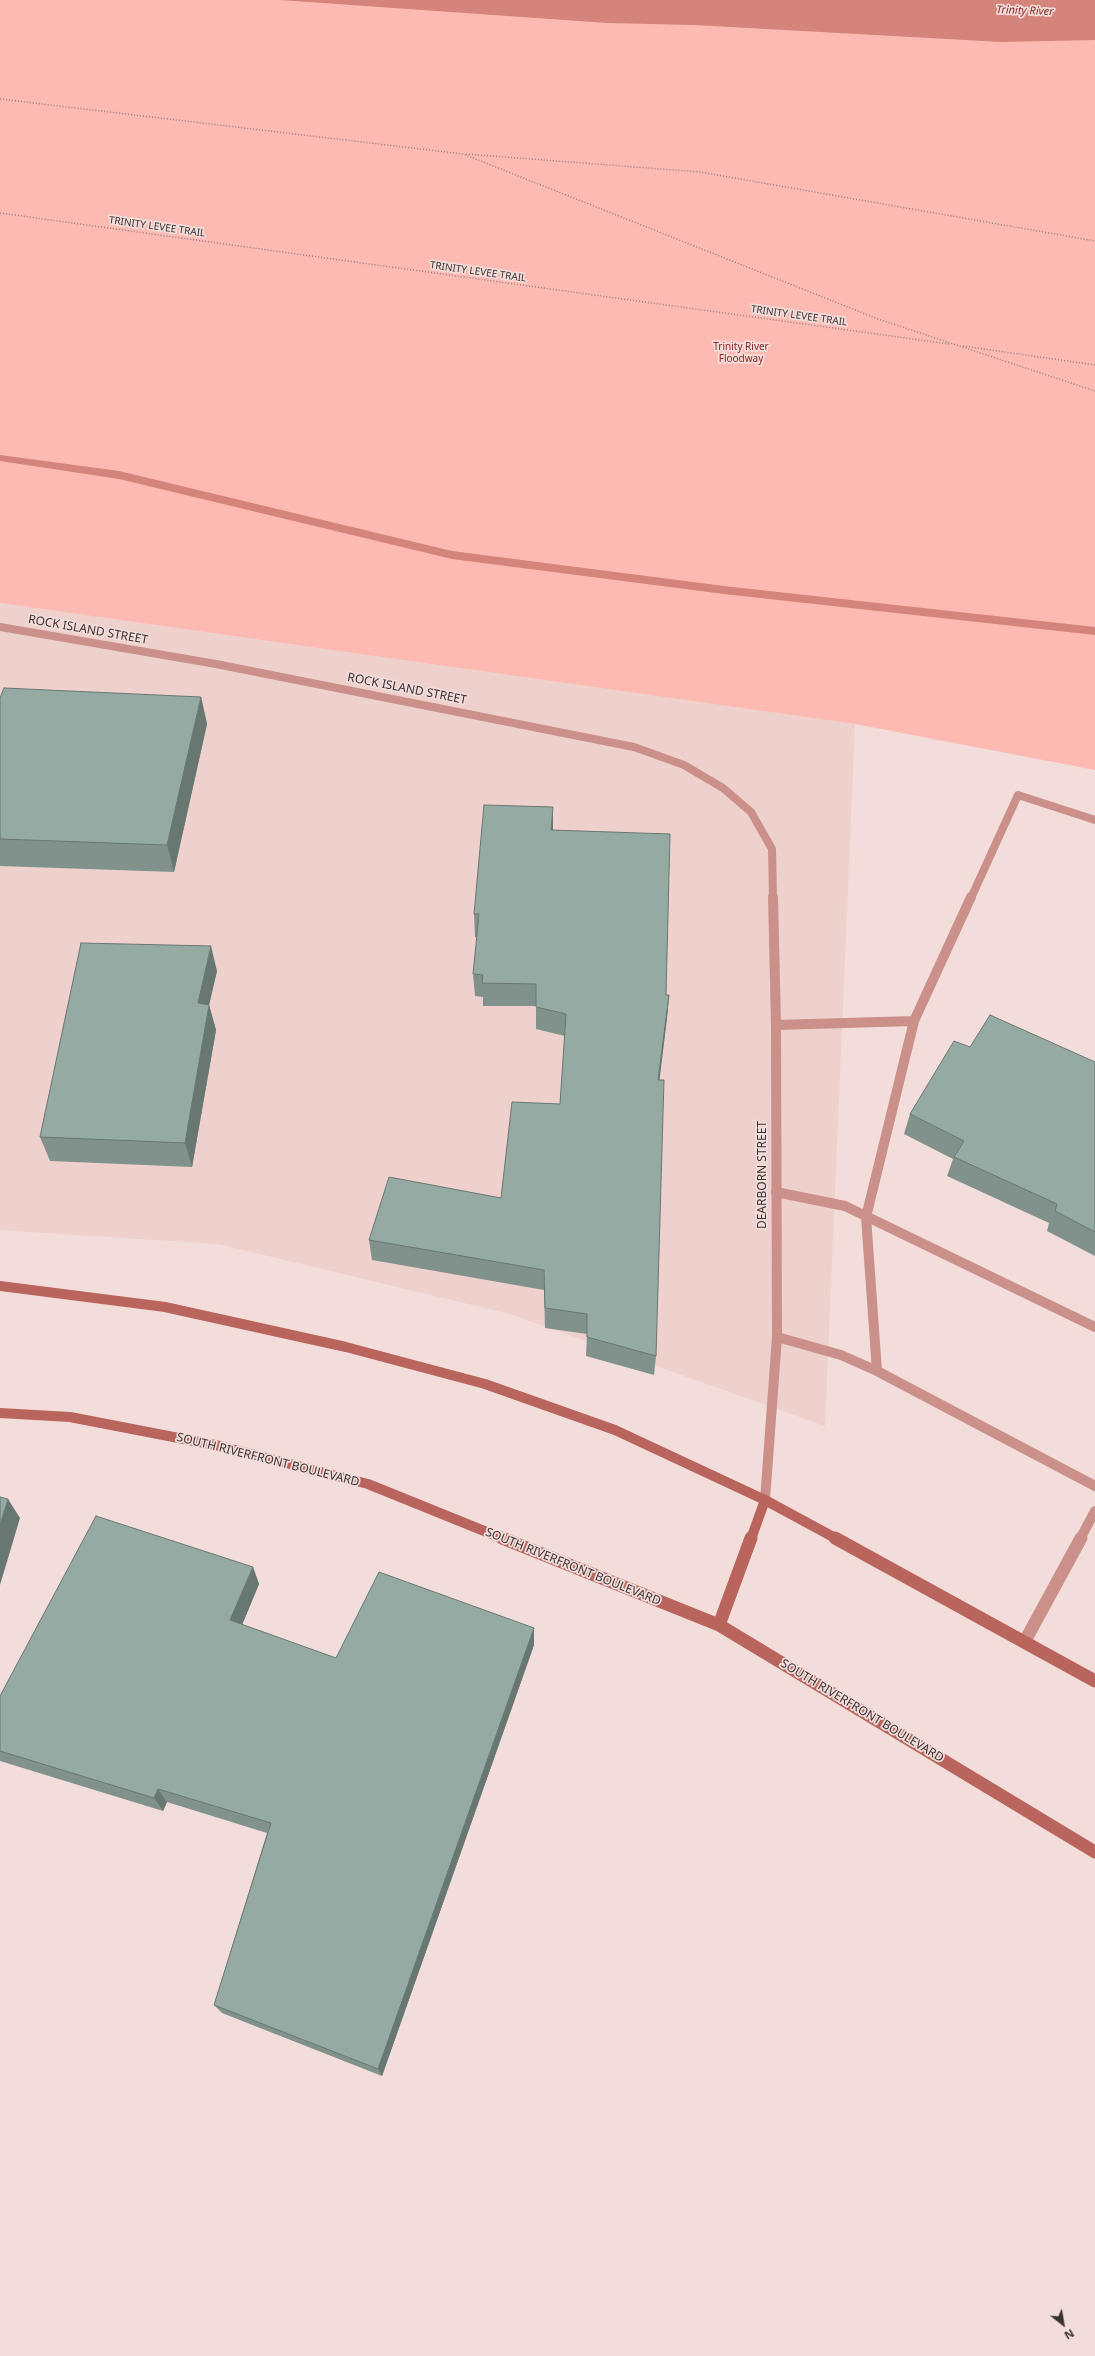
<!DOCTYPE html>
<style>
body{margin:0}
#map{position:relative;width:1095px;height:2356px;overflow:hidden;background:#f2dddb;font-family:"Noto Sans",sans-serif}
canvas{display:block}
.north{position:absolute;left:1043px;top:2304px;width:40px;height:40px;-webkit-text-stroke:3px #f2dddb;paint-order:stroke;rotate:149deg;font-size:11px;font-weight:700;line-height:16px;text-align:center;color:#3a3231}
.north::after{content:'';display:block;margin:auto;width:14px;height:18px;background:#3a3231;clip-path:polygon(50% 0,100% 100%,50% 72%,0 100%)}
</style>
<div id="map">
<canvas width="1095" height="2356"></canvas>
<div class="north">N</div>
</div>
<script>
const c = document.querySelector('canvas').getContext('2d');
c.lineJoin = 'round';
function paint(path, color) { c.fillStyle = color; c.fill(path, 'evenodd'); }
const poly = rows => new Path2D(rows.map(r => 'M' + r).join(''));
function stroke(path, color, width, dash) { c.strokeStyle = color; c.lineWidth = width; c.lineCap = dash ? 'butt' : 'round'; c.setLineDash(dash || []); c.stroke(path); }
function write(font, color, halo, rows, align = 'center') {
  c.font = font + ' "Noto Sans",sans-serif'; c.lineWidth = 3.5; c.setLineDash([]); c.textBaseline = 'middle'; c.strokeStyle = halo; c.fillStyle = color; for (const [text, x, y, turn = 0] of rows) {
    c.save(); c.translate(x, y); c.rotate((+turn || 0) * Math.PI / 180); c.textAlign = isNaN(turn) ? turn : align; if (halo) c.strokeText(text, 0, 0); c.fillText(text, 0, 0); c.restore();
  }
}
const built = poly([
 [0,603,855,724,825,1426,510,1314,218,1244,0,1230]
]);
const green = poly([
 [0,0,1095,0,1095,770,855,724,0,603]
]);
const water = poly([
 [280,0,1095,0,1095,40,1001,42,694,25,607,23]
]);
const stream = poly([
 [0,455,119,471,452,551,724,586,1095,627,1095,635,724,594,452,559,119,479,0,461,0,455]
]);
const path = poly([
 [0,99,463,154,878,319,1095,391],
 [466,154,700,172,1095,241],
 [0,213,949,344],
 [963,346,1095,365]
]);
const serviceFar2 = poly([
 [971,898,1018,795,1095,820]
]);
const serviceFar1 = poly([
 [914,1021,866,1217,877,1371,1095,1486],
 [776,1025,914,1021,971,897],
 [776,1192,845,1206,1095,1327],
 [777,1337,841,1355,877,1371],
 [1080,1539,1095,1511]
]);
const service = poly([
 [1025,1641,1081,1538]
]);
const minorFar1 = poly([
 [0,627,216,664,634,747,684,765,723,788,751,812,772,849,773,898]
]);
const minor = poly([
 [765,1500,777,1337,776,1025,773,897]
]);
const secondaryFar1 = poly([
 [0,1286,165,1307,346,1347,485,1384,615,1430,765,1500,837,1539],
 [0,1413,70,1417,220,1446,368,1484,504,1539],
 [751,1539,765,1500]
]);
const secondary = poly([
 [502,1538,719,1625,1095,1852],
 [835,1538,1095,1681],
 [719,1625,751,1538]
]);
const wall = poly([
 [201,697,207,724,174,872,0,866,0,698],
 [553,830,666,995,669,995,667,1018,659,1080,656,1356,654,1375,586,1356,587,1334,545,1328,544,1290,372,1260,369,1240,501,1198,560,1104,565,1036,536,1029,536,1006,483,1006,483,997,475,996,473,974,477,937,475,937,474,914],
 [217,971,209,1005,216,1030,192,1167,50,1161,40,1137],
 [970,1047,1095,1062,1095,1256,1047,1231,1049,1223,947,1176,953,1159,904,1134,910,1114],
 [253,1567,259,1584,242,1625,336,1658,534,1628,534,1645,382,2076,222,2013,214,2005,267,1833,167,1802,163,1811,0,1761,0,1696]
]);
const shadedWall = poly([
 [201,697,207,724,174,872,167,845],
 [553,807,553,830,551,830],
 [211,946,217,971,209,1005,216,1030,192,1167,185,1143,198,1003],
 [669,995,667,1018,657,1101,658,1080],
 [8,1499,20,1518,0,1585,0,1525],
 [253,1567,259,1584,237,1637,230,1620],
 [534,1628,534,1645,382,2076,378,2069],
 [158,1789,167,1802,163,1811,154,1798]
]);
const building = poly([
 [4,688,201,697,167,845,0,839,0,698,4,688],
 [484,805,553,807,551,830,670,834,666,995,669,995,658,1080,664,1080,656,1356,587,1337,587,1314,545,1308,544,1270,369,1240,389,1177,501,1198,512,1102,560,1104,566,1014,536,1007,536,984,482,983,483,975,473,974,479,914,474,914,484,805],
 [81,943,211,946,198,1003,209,1005,185,1143,40,1137,81,943],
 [990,1015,1095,1062,1095,1232,1055,1211,1057,1204,954,1157,964,1141,910,1114,954,1041,970,1047,990,1015],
 [0,1497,8,1499,0,1525,0,1497],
 [96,1516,253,1567,230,1620,336,1658,379,1572,534,1628,378,2069,214,2005,271,1823,158,1789,154,1798,0,1751,0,1696,96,1516]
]);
const farStreetnames = [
 ["TRINITY LEVEE TRAIL",157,227,8],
 ["TRINITY LEVEE TRAIL",478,272,8],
 ["TRINITY LEVEE TRAIL",799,316,8]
];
const farParknames = [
 ["Trinity River",741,347],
 ["Floodway",741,359]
];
const farWaternames = [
 ["Trinity River",1025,11,2]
];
const streetNames = [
 ["ROCK ISLAND STREET",88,630,10],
 ["ROCK ISLAND STREET",407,689,11],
 ["DEARBORN STREET",763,1175,-90],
 ["SOUTH RIVERFRONT BOULEVARD",268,1460,14],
 ["SOUTH RIVERFRONT BOULEVARD",573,1567,22],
 ["SOUTH RIVERFRONT BOULEVARD",862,1711,31]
];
paint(built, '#eed0cd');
paint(green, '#fdbab2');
paint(water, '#d4847b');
paint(stream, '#d4847b');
stroke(path, '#8f8180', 1.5, [1, 2]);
stroke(serviceFar2, '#ca9089', 8);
stroke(serviceFar1, '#ca9089', 10);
stroke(service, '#ca9089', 13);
stroke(minorFar1, '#ca9089', 8);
stroke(minor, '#ca9089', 10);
stroke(secondaryFar1, '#b9655d', 10);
stroke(secondary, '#b9655d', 13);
paint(wall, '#81928d');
paint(shadedWall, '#697773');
paint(building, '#96aaa4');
stroke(building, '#697773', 1);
write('10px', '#3a3231', '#f2dddb', farStreetnames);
write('10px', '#862623', '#f2dddb', farParknames);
write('italic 11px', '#882824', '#f2dddb', farWaternames);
write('12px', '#3a3231', '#f2dddb', streetNames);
</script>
